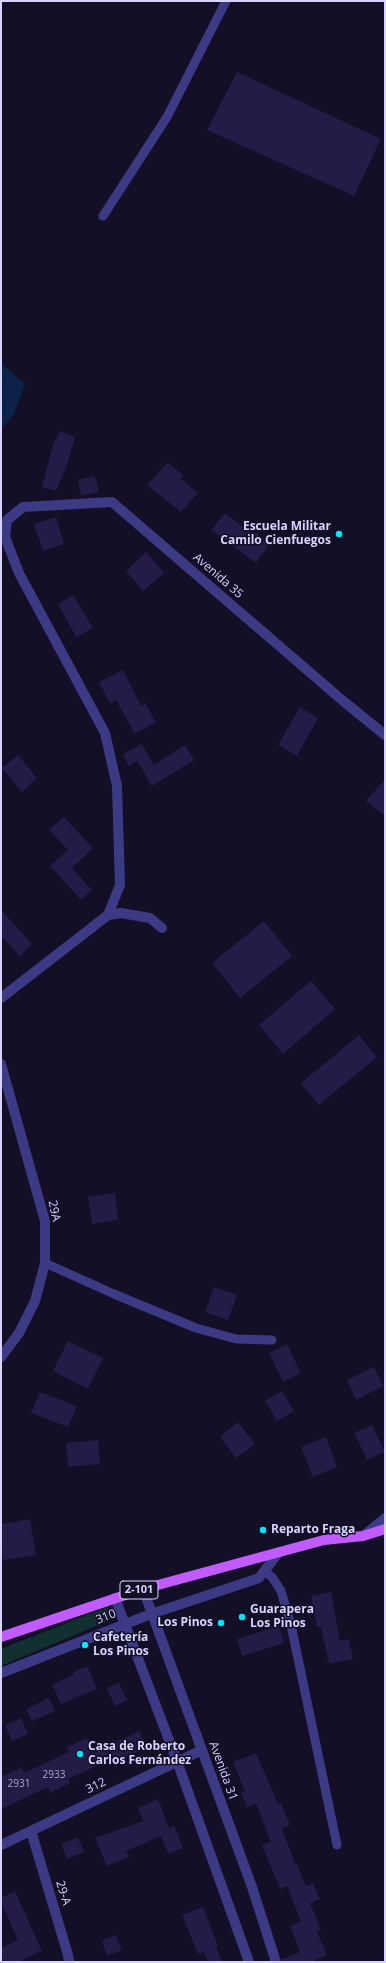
<!DOCTYPE html>
<meta charset="utf-8">
<style>
body{margin:0}
#map{position:relative;width:386px;height:1963px;overflow:hidden;background:#130f26;font-family:"Open Sans",sans-serif}
canvas{display:block}
.frame{position:absolute;inset:0;border:2px solid #d9d4ff;pointer-events:none}
</style>
<div id="map">
<canvas width="386" height="1963"></canvas>
<div class="frame"></div>
</div>
<script>
const c = document.querySelector('canvas').getContext('2d');
c.lineJoin = 'round';
function paint(path, color) { c.fillStyle = color; c.fill(path, 'evenodd'); }
const poly = rows => new Path2D(rows.map(r => 'M' + r).join(''));
function stroke(path, color, width, dash) { c.strokeStyle = color; c.lineWidth = width; c.lineCap = dash ? 'butt' : 'round'; c.setLineDash(dash || []); c.stroke(path); }
function write(font, color, halo, rows, align = 'center') {
  c.font = font + ' "Open Sans",sans-serif'; c.lineWidth = 3; c.setLineDash([]); c.textBaseline = 'middle'; c.strokeStyle = halo; c.fillStyle = color; for (const [text, x, y, turn = 0] of rows) {
    c.save(); c.translate(x, y); c.rotate((+turn || 0) * Math.PI / 180); c.textAlign = isNaN(turn) ? turn : align; if (halo) c.strokeText(text, 0, 0); c.fillText(text, 0, 0); c.restore();
  }
}
const green = poly([
 [105,1608,108,1608,112,1616,110,1620,1,1666,1,1649]
]);
const water = poly([
 [1,363,25,384,14,414,4,426,1,426]
]);
const building = poly([
 [237,72,381,139,354,196,207,130],
 [60,431,75,437,67,465,56,491,42,487,53,445],
 [168,462,184,476,181,479,198,493,181,512,147,485],
 [95,476,99,492,81,496,78,480],
 [225,513,247,530,249,528,270,543,256,563,211,530],
 [56,517,64,544,43,551,34,524],
 [146,552,164,573,143,591,126,571],
 [73,595,93,628,76,637,58,604],
 [123,670,141,706,145,703,156,722,135,734,116,700,110,703,99,682],
 [300,707,318,718,297,756,278,745],
 [142,744,154,765,185,745,194,760,152,786,137,761,129,766,123,754],
 [18,755,37,778,22,792,2,768],
 [385,779,385,816,366,801],
 [64,817,93,848,72,868,92,890,81,900,50,866,68,850,49,830],
 [1,910,32,944,20,956,1,936],
 [264,921,292,956,240,998,212,963],
 [311,981,335,1009,283,1054,259,1025],
 [359,1035,377,1057,319,1105,301,1083],
 [115,1193,118,1220,92,1224,88,1197],
 [214,1287,237,1295,228,1320,205,1312],
 [68,1341,103,1358,88,1389,53,1371],
 [287,1344,301,1373,283,1382,269,1353],
 [374,1367,383,1386,356,1400,347,1380],
 [282,1391,294,1411,277,1421,265,1401],
 [40,1392,77,1406,68,1427,31,1413],
 [238,1422,255,1444,236,1458,220,1437],
 [372,1425,385,1452,367,1460,354,1433],
 [326,1437,337,1467,313,1477,301,1447],
 [98,1440,100,1464,68,1467,66,1443],
 [30,1519,36,1555,3,1560,1,1524],
 [331,1592,340,1641,349,1639,353,1659,329,1664,321,1627,317,1627,311,1596],
 [279,1626,284,1643,242,1656,237,1639],
 [87,1666,97,1689,61,1704,52,1685,74,1674,73,1672],
 [119,1683,127,1700,115,1706,107,1688],
 [49,1698,55,1711,32,1721,26,1709],
 [21,1718,28,1734,12,1741,5,1725],
 [139,1731,147,1747,120,1760,118,1756,68,1779,70,1783,50,1793,48,1787,1,1809,1,1777,22,1767,24,1773,69,1752,67,1747,87,1738,93,1753],
 [256,1753,278,1804,281,1803,290,1825,282,1829,296,1865,297,1864,306,1886,313,1883,320,1899,310,1903,321,1930,317,1931,327,1955,311,1962,282,1962,282,1959,300,1952,290,1926,301,1922,287,1886,280,1889,262,1845,271,1842,256,1804,247,1807,241,1792,245,1791,233,1762],
 [158,1799,169,1828,174,1826,183,1848,168,1854,161,1836,126,1851,129,1857,107,1866,95,1838,143,1821,138,1808],
 [78,1837,84,1852,67,1859,61,1844],
 [15,1891,42,1951,18,1962,1,1962,1,1948,18,1940,1,1902,1,1898],
 [203,1907,218,1946,216,1947,222,1962,208,1962,204,1952,198,1954,182,1915],
 [116,1935,122,1950,107,1956,102,1940]
]);
const service = poly([
 [103,216,167,117,226,1],
 [45,1263,114,1294,196,1328,236,1339,272,1340],
 [264,1571,272,1577,281,1591,291,1625,337,1845]
]);
const minor = poly([
 [108,915,120,885,117,786,105,733,19,573,5,537,7,520,23,507,112,502,342,700,385,735],
 [1,998,108,915,121,913,150,918,162,928],
 [1,1064,45,1221,45,1263,35,1301,19,1333,1,1357],
 [143,1589,252,1887,276,1962],
 [115,1598,177,1761,249,1962],
 [1,1673,151,1614,259,1578,279,1552],
 [31,1831,68,1955,69,1962],
 [1,1845,202,1750]
]);
const tertiary = poly([
 [363,1536,385,1518]
]);
const primary = poly([
 [1,1637,143,1589,324,1540,363,1536,385,1529]
]);
const markers = [
 [339,534,4,"#00e5ff"],
 [263,1530,4,"#00e5ff"],
 [242,1617,4,"#00e5ff"],
 [221,1623,4,"#00e5ff"],
 [85,1645,4,"#00e5ff"],
 [80,1754,4,"#00e5ff"]
];
const numberNames = [
 ["2933",54,1775],
 ["2931",19,1784]
];
const shields = [
 [139,1590,38]
];
const shieldNames = [
 ["2-101",139,1590]
];
const poiNames = [
 ["Escuela Militar",331,527,"right"],
 ["Camilo Cienfuegos",331,541,"right"],
 ["Reparto Fraga",271,1530],
 ["Guarapera",250,1610],
 ["Los Pinos",250,1624],
 ["Los Pinos",213,1623,"right"],
 ["Cafetería",93,1638],
 ["Los Pinos",93,1652],
 ["Casa de Roberto",88,1747],
 ["Carlos Fernández",88,1761]
];
const streetNames = [
 ["Avenida 35",218,576,41],
 ["29A",54,1211,78],
 ["310",106,1617,-22],
 ["Avenida 31",223,1771,70],
 ["312",96,1786,-26],
 ["29-A",63,1893,73]
];
paint(green, '#12302f');
paint(water, '#0c2248');
paint(building, '#241b47');
stroke(service, '#3d3a85', 9);
stroke(minor, '#3d3a85', 10);
stroke(tertiary, '#3d3a85', 10);
stroke(primary, '#c25bff', 10);
for (const [x, y, r, color] of markers) { const dot = new Path2D(); dot.arc(x, y, r, 0, 2 * Math.PI); c.fillStyle = color; c.fill(dot); stroke(dot, '#130f26', 1.5); }
write('10px', '#aca6d1', null, numberNames);
for (const [x, y, w] of shields) { const box = new Path2D(); box.roundRect(x - w / 2, y - 9, w, 18, 3); c.fillStyle = '#130f26'; c.fill(box); stroke(box, '#d9d4ff', 1); }
write('bold 11px', '#d9d4ff', null, shieldNames);
write('bold 12px', '#d9d4ff', '#130f26', poiNames, 'left');
write('12px', '#d9d4ff', '#130f26', streetNames);
</script>
